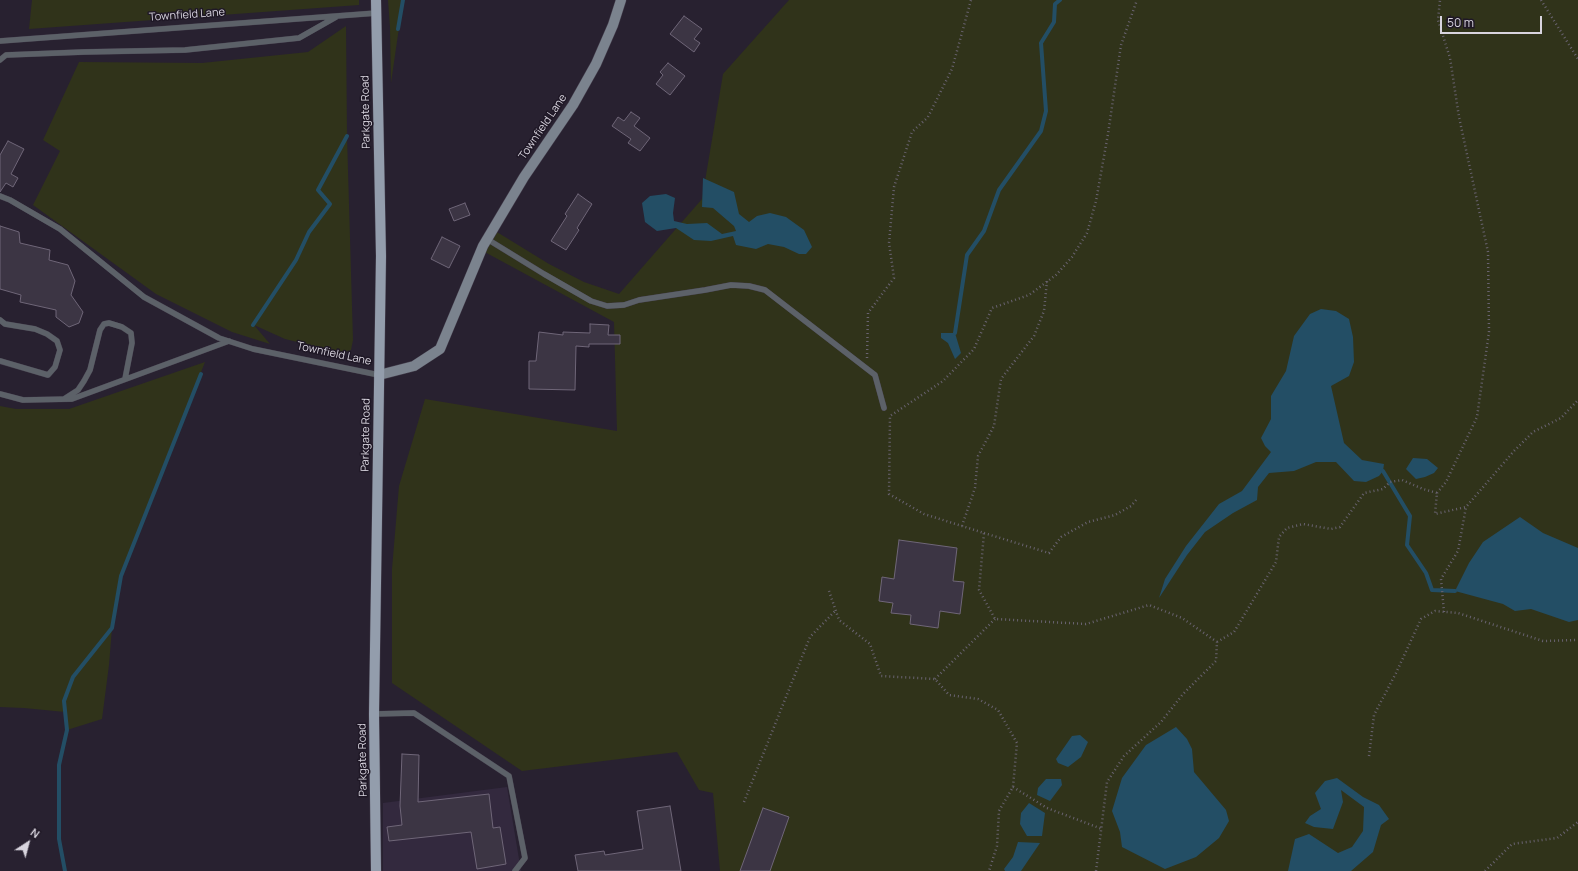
<!DOCTYPE html>
<style>
body{margin:0}
#map{position:relative;width:1578px;height:871px;overflow:hidden;background:#282130;font-family:Manrope,sans-serif}
canvas{display:block}
.north{position:absolute;left:8px;top:823px;width:40px;height:40px;-webkit-text-stroke:3px #1f1826;paint-order:stroke;rotate:36deg;font-size:11px;font-weight:700;line-height:16px;text-align:center;color:#d8d4de}
.north::after{content:'';display:block;margin:auto;width:14px;height:18px;background:#d8d4de;clip-path:polygon(50% 0,100% 100%,50% 72%,0 100%)}
.scale{position:absolute;left:1440px;top:16px;width:102px;height:18px;box-sizing:border-box;border:2px solid #d8d4de;border-top:0;padding-left:5px;font-size:12px;line-height:14px;white-space:nowrap;color:#d8d4de;-webkit-text-stroke:3px #1f1826;paint-order:stroke}
</style>
<div id="map">
<canvas width="1578" height="871"></canvas>
<div class="north">N</div>
<div class="scale">50 m</div>
</div>
<script>
const c = document.querySelector('canvas').getContext('2d');
c.lineJoin = 'round';
function paint(path, color) { c.fillStyle = color; c.fill(path, 'evenodd'); }
const poly = rows => new Path2D(rows.map(r => 'M' + r).join(''));
function stroke(path, color, width, dash) { c.strokeStyle = color; c.lineWidth = width; c.lineCap = dash ? 'butt' : 'round'; c.setLineDash(dash || []); c.stroke(path); }
function write(font, color, halo, rows, align = 'center') {
  c.font = font + ' Manrope,sans-serif'; c.lineWidth = 3; c.setLineDash([]); c.textBaseline = 'middle'; c.strokeStyle = halo; c.fillStyle = color; for (const [text, x, y, turn = 0] of rows) {
    c.save(); c.translate(x, y); c.rotate((+turn || 0) * Math.PI / 180); c.textAlign = isNaN(turn) ? turn : align; if (halo) c.strokeText(text, 0, 0); c.fillText(text, 0, 0); c.restore();
  }
}
const built = poly([
 [507,787,521,871,383,871,383,803]
]);
const green = poly([
 [32,0,359,0,359,5,29,29],
 [388,0,403,0,391,83,390,27],
 [789,0,1578,0,1578,871,720,871,713,793,699,790,677,752,522,771,392,683,392,569,399,486,425,399,617,431,614,322,481,250,492,229,549,264,584,282,619,294,702,199,723,74],
 [346,26,347,136,353,340,351,350,342,353,285,339,254,325,270,344,232,332,156,294,33,205,60,151,43,140,79,62,202,63,308,52],
 [205,362,121,576,112,628,109,665,102,719,67,730,65,712,24,708,0,707,0,406,16,409,69,409]
]);
const water = poly([
 [703,178,734,192,739,214,749,222,757,216,770,213,786,217,804,230,812,247,806,254,799,254,784,247,768,244,756,249,736,245,733,236,711,241,694,240,676,228,657,231,645,222,642,203,650,196,666,194,675,198,673,213,674,221,687,224,707,223,722,234,736,231,734,226,713,208,702,207],
 [1321,309,1336,311,1349,319,1353,337,1354,362,1349,376,1331,386,1344,443,1362,460,1384,464,1383,471,1379,476,1366,482,1354,481,1336,462,1316,462,1294,471,1269,473,1258,487,1257,500,1233,513,1205,532,1187,555,1159,598,1165,579,1186,546,1219,504,1242,491,1271,452,1265,446,1261,438,1271,419,1271,396,1286,371,1294,336,1310,314],
 [941,333,955,333,961,353,955,359,948,343,941,338],
 [1413,458,1427,459,1438,468,1434,473,1425,477,1416,479,1406,469],
 [1520,517,1543,533,1578,548,1578,620,1569,622,1531,609,1515,611,1503,604,1455,591,1469,563,1483,542],
 [1176,727,1187,739,1192,749,1194,772,1226,810,1229,821,1219,838,1196,857,1165,869,1122,847,1120,832,1112,811,1122,778,1146,745],
 [1080,735,1088,742,1081,757,1068,767,1058,763,1056,759,1072,736],
 [1337,778,1363,797,1379,805,1389,819,1381,825,1373,852,1351,871,1288,871,1295,839,1309,834,1338,853,1352,847,1363,831,1364,807,1341,790,1343,802,1333,829,1314,827,1305,823,1310,816,1321,809,1315,793,1325,781],
 [1046,779,1061,779,1062,785,1050,801,1037,795,1038,788],
 [1029,803,1045,813,1042,836,1027,836,1020,824,1021,813],
 [1018,842,1040,843,1021,871,1005,871,1004,869,1013,857]
]);
const stream = poly([
 [398,29,403,0],
 [253,325,296,260,309,232,330,204,318,190,347,136],
 [955,333,967,255,984,231,999,190,1041,131,1046,111,1041,43,1054,22,1055,4,1060,0],
 [1383,471,1410,516,1407,545,1426,573,1432,590,1455,591],
 [65,871,59,839,59,765,67,730,64,701,73,677,112,628,121,576,201,374]
]);
const building = poly([
 [684,16,702,29,694,39,700,43,694,52,670,34,684,16],
 [668,63,685,76,670,95,656,84,663,75,660,72,668,63],
 [631,112,640,118,634,126,650,138,640,151,628,143,631,139,612,126,618,117,624,121,631,112],
 [8,141,24,149,11,174,18,178,13,187,6,183,0,192,0,155,8,141],
 [578,194,592,204,577,228,579,230,566,250,551,241,567,216,565,214,578,194],
 [465,203,470,215,454,221,449,209,465,203],
 [0,226,19,232,20,243,50,250,49,260,68,265,75,281,71,295,83,312,79,323,69,327,56,317,56,310,20,302,21,295,0,289,0,226],
 [442,237,460,246,449,268,431,259,442,237],
 [590,324,609,325,608,335,620,335,620,344,589,344,589,347,576,346,575,390,529,389,529,361,536,361,539,332,563,335,563,332,590,333,590,324],
 [899,540,957,548,953,581,964,582,960,614,940,611,938,628,910,624,911,615,891,613,893,603,879,601,882,577,894,579,899,540],
 [402,754,419,755,418,802,489,794,493,828,500,827,506,864,477,869,471,832,389,841,387,827,402,825,400,806,402,754],
 [670,806,681,871,578,871,575,855,604,851,605,855,643,849,637,811,670,806],
 [763,808,789,817,770,871,740,871,763,808]
]);
const path = poly([
 [1541,0,1578,59],
 [867,358,868,313,894,278,889,243,894,187,912,132,928,117,952,69,971,0],
 [1437,493,1446,482,1477,417,1489,332,1488,252,1459,117,1450,58,1438,20,1440,0],
 [962,526,975,488,978,456,994,426,1001,379,1034,336,1044,311,1047,281],
 [984,533,1049,553,1061,537,1088,522,1115,515,1131,506,1137,499],
 [829,591,839,620,870,644,881,676,935,679,949,695,978,699,998,710,1017,743,1013,787,999,811,997,846,989,871],
 [1444,612,1441,579,1458,551,1466,507],
 [1217,642,1234,632,1276,562,1279,537,1287,528,1303,524,1331,529,1340,527,1364,493,1383,489,1390,482,1402,480,1423,489,1437,493,1435,514,1466,507,1514,451,1533,432,1561,418,1578,400],
 [935,679,995,619],
 [1369,756,1374,715,1396,673,1421,619,1435,611,1458,613,1543,641,1578,640],
 [1013,787,1047,808,1102,829],
 [744,802,810,637,836,610],
 [1096,871,1107,782,1124,756,1161,722,1183,694,1216,661,1217,642,1182,618,1149,605,1086,624,995,619,979,590,984,533,924,514,889,494,890,416,943,381,974,349,992,308,1029,295,1056,275,1072,257,1087,233,1096,201,1108,134,1121,45,1137,0],
 [1485,871,1512,844,1557,838,1578,822]
]);
const lane = poly([
 [0,41,377,13],
 [0,60,6,55,84,52,185,50,299,38,336,17],
 [0,196,10,200,60,229,144,297,219,338,253,349,379,375],
 [487,239,544,274,591,301,607,306,624,305,639,300,705,290,731,285,749,286,765,290,875,375,884,408],
 [0,320,5,324,35,329,47,334,57,341,60,350,55,367,48,375,0,361],
 [0,394,23,400,72,399,229,341],
 [64,399,78,390,84,381,90,370,100,330,104,324,109,323,122,327,131,333,132,343,125,379],
 [374,714,414,713,509,776,525,858,515,871]
]);
const secondary = poly([
 [379,375,414,366,440,349,483,246,524,177,573,105,596,64,613,25,621,0]
]);
const primary = poly([
 [376,0,381,256,374,714,376,871]
]);
const streetNames = [
 ["Townfield Lane",187,15,-4],
 ["Parkgate Road",366,112,-91],
 ["Townfield Lane",543,127,-56],
 ["Townfield Lane",334,354,12],
 ["Parkgate Road",366,435,-89],
 ["Parkgate Road",363,760,-91]
];
paint(built, '#33293e');
paint(green, '#30331a');
paint(water, '#234e65');
stroke(stream, '#234e65', 4);
paint(building, '#3c3544');
stroke(building, '#6f6678', 1);
stroke(lane, '#443e4c', 6);
stroke(secondary, '#443e4c', 11);
stroke(primary, '#443e4c', 11);
stroke(path, '#696370', 2.5, [1, 3]);
stroke(lane, '#5c6168', 5.5);
stroke(secondary, '#7b838e', 10);
stroke(primary, '#939dac', 10);
write('11px', '#d8d4de', '#1f1826', streetNames);
</script>
